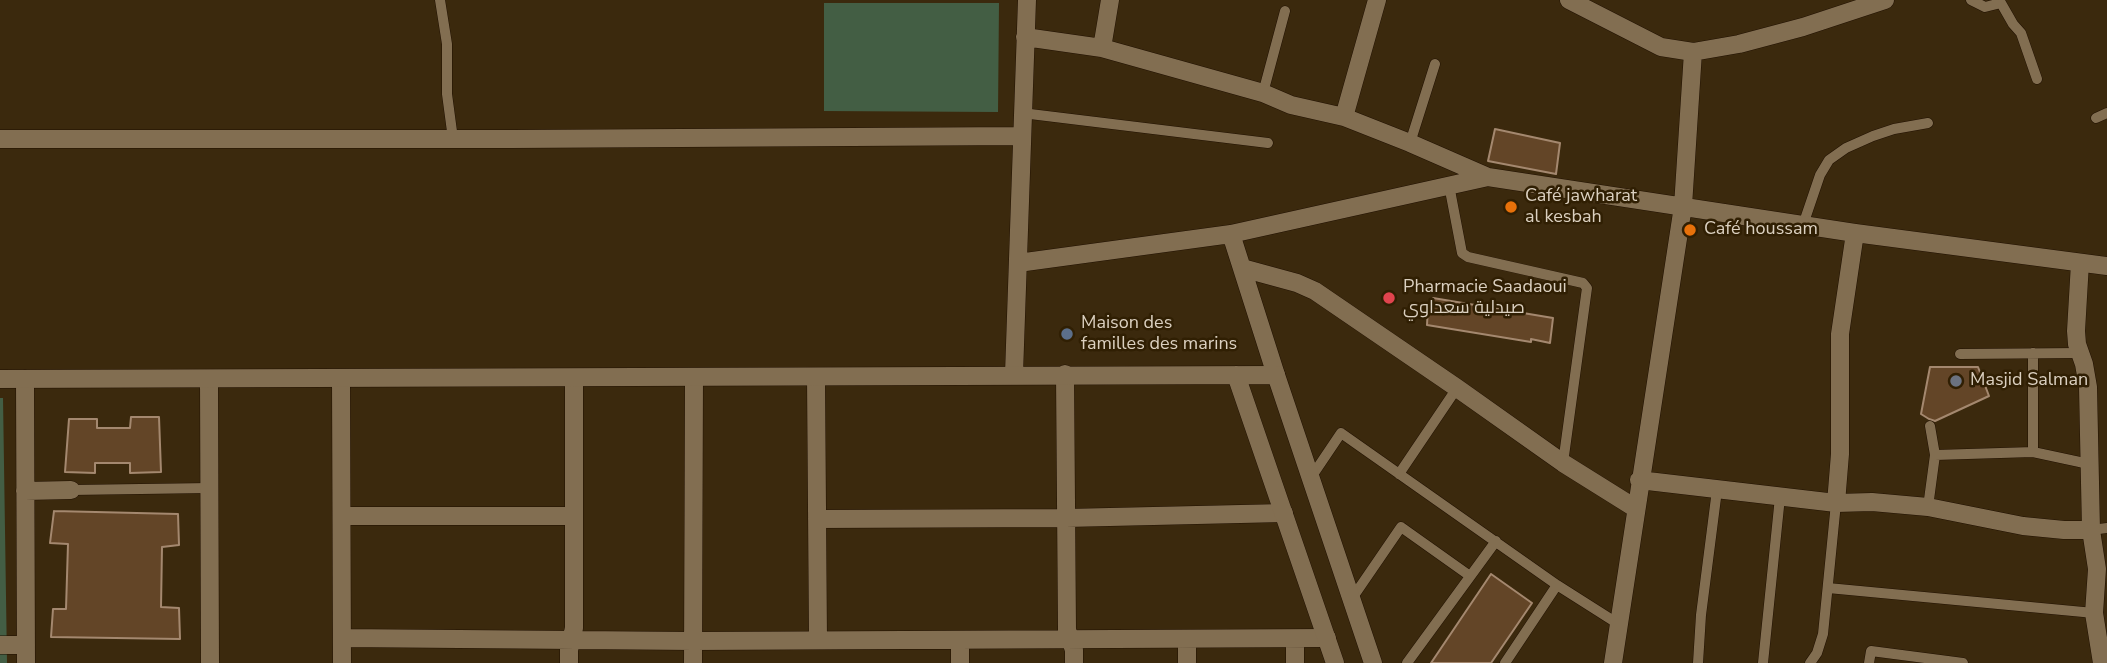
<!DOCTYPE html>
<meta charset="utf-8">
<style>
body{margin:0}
canvas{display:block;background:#3b290d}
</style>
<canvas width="2107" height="663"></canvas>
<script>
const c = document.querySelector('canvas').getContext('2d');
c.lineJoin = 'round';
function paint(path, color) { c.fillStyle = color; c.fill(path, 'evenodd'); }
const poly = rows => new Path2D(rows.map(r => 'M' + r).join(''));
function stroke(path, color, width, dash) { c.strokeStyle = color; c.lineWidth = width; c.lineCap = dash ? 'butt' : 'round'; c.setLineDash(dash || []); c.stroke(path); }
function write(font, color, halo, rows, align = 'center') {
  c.font = font + ' "Nunito Sans",Cairo,sans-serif'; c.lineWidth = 5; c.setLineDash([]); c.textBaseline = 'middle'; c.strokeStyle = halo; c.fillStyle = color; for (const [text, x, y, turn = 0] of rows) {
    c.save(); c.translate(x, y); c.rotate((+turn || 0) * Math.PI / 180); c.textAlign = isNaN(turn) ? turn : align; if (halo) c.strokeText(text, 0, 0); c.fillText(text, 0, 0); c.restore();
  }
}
const green = poly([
 [824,3,999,3,998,112,824,111],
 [0,398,3,398,7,663,0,663]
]);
const building = poly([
 [1495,129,1560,143,1556,174,1488,161,1495,129],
 [1433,298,1553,318,1550,343,1531,339,1531,342,1427,325,1428,306,1433,307,1433,298],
 [1930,367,1978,367,1989,396,1935,421,1929,419,1921,414,1930,367],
 [131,417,159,417,161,472,130,473,130,463,95,463,95,473,65,472,69,419,97,419,97,428,130,428,131,417],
 [54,511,178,514,179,545,162,547,161,607,179,608,180,639,51,637,53,609,66,609,68,544,50,543,54,511],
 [1491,574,1532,603,1491,663,1431,663,1491,574]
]);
const lane = poly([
 [440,0,447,44,447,94,453,139],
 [1971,0,1985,7,2001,3,2013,24,2021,33,2037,79],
 [1263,93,1285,11],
 [1022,113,1268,143],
 [2096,118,2107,113],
 [1410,143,1435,64],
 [1449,185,1462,253,1468,257,1583,283,1587,288,1563,463],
 [1803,225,1820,175,1829,160,1846,148,1873,136,1894,129,1928,123],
 [1960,354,2079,353],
 [1930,426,1935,455],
 [2033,452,2089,464],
 [1399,474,1457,388],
 [1310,479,1341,433,1557,585,1620,625],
 [71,490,210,488],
 [1928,507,1935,455,2033,452,2033,353],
 [2091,530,2107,528],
 [1828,588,2094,613],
 [1351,600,1401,527,1470,576],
 [1407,663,1496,541],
 [1505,663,1557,585],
 [1698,663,1701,615,1717,490],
 [1763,663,1780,497],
 [1810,663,1817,653,1823,634,1836,503],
 [1869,663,1871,651,1963,663]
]);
const street = poly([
 [1569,0,1661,47,1693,52,1739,44,1803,27,1885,0],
 [1025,37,1102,48,1263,93,1291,105,1344,117,1410,143,1488,177],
 [1102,48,1110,0],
 [1344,117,1377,0],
 [0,139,513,139,1021,136],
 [1231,234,1276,375],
 [1018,263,1231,234,1488,177,1855,233,2107,266],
 [2080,263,2076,331,2077,344,2084,364,2088,387,2091,530,2097,569,2094,613,2102,663],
 [1242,268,1297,283,1315,291,1457,388,1563,463,1635,508],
 [1014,374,1027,0],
 [1065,374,1067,630,1074,650,1074,663],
 [816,377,818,640],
 [25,379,26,663],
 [341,379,342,663],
 [209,380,210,663],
 [1639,480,1836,503,1872,502,1928,507,2023,526,2064,530,2091,530],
 [25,491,71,490],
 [1836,503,1840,454,1840,334,1855,233],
 [342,516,574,516],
 [817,519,1066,518,1284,513],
 [342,638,693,641,1327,638],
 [1295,639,1295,663],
 [1187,640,1187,663],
 [0,645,26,645],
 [569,663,569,650,574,628,574,378],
 [693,663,694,378],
 [960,663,960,640],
 [1613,663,1683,206,1693,52]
]);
const secondary = poly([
 [1236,375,1335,663],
 [0,379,1276,375,1373,663]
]);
const markers = [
 [1511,207,7,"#e8710a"],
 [1690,230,7,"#e8710a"],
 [1389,298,7,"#e0444e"],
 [1067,334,7,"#5c6f8a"],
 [1956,381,7,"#6b7280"]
];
const poiNames = [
 ["Café jawharat",1525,197],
 ["al kesbah",1525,218],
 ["Café houssam",1704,230],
 ["Pharmacie Saadaoui",1403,288],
 ["صيدلية سعداوي",1403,309],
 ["Maison des",1081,324],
 ["familles des marins",1081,345],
 ["Masjid Salman",1970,381]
];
paint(green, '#435e44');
paint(building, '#634527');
stroke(building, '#a4886f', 2);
stroke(lane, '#211100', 11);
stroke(street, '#211100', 19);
stroke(secondary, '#211100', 19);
stroke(lane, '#826e51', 10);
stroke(street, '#826e51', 18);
stroke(secondary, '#826e51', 18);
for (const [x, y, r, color] of markers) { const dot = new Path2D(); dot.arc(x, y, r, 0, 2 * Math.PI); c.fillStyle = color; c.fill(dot); stroke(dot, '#301f03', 2.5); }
write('18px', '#dbd0c0', '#301f03', poiNames, 'left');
</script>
